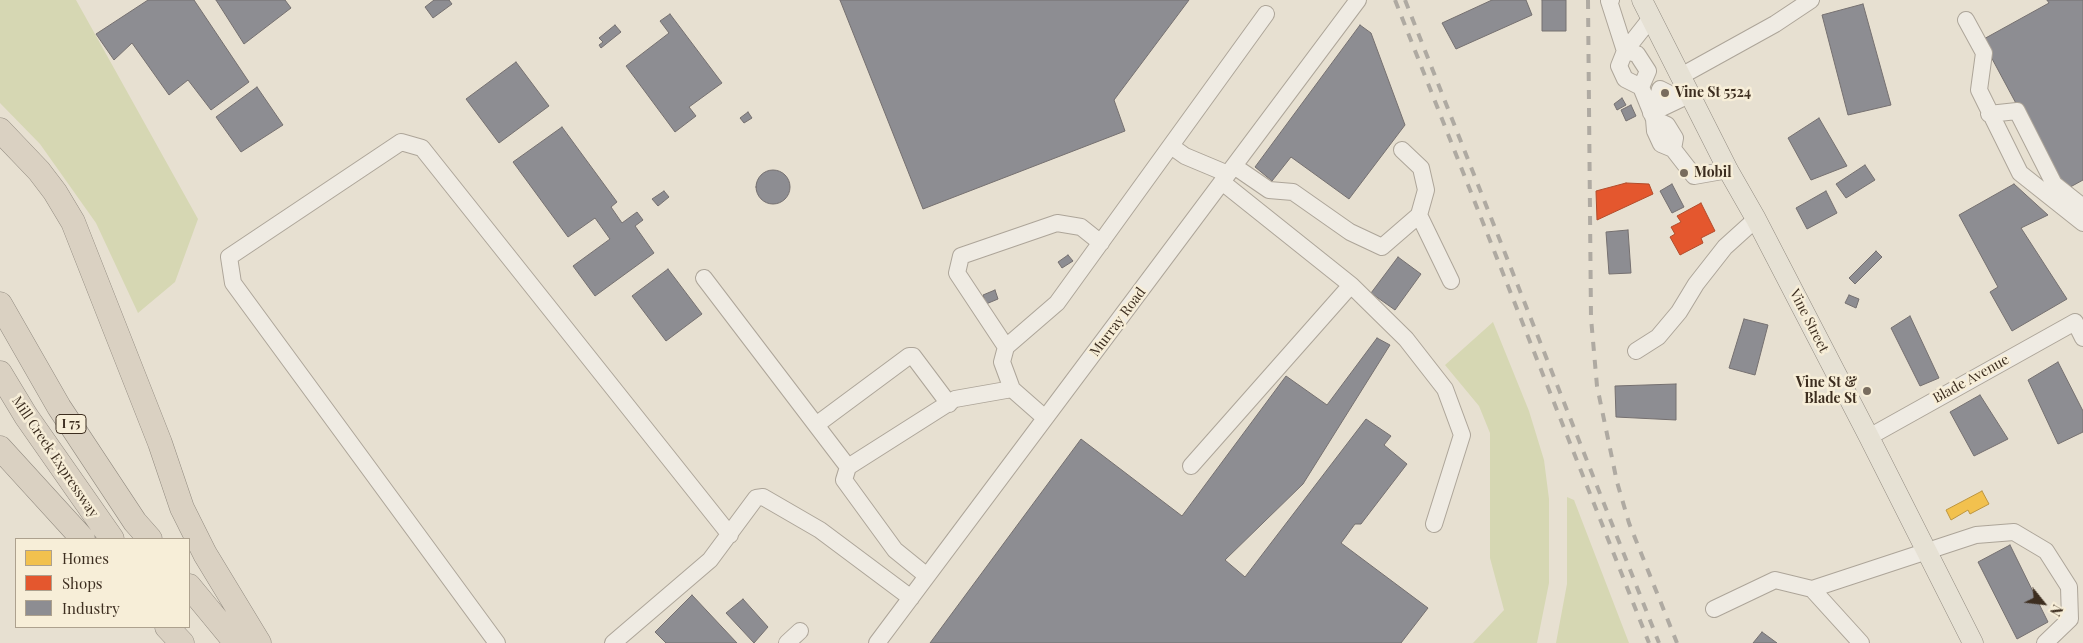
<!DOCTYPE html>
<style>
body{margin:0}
#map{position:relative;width:2083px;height:643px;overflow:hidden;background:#e7e0d1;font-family:"Playfair Display",serif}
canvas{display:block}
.legend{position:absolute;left:15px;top:538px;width:175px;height:90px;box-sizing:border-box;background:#f7eed8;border:1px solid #ada18e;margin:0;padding:6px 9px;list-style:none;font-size:15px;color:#3d2e20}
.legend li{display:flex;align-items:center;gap:10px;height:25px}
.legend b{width:25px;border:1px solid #ada18e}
.north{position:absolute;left:2018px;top:578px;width:50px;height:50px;-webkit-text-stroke:4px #f7eed8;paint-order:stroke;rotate:119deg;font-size:14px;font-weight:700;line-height:20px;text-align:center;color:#3d2e20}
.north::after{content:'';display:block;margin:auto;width:18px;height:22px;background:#3d2e20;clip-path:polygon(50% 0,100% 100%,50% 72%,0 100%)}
</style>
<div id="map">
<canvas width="2083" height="643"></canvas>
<ul class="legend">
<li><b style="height:14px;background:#f2c14e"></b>Homes</li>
<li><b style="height:14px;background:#e4572e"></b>Shops</li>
<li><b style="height:14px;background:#8d8d92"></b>Industry</li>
</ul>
<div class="north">N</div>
</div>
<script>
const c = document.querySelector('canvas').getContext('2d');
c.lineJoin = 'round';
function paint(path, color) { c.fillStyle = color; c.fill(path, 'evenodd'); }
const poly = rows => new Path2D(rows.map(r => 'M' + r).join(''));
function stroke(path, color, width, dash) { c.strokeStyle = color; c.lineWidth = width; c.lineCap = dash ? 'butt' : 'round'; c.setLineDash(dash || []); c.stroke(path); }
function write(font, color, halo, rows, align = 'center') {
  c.font = font + ' "Playfair Display",serif'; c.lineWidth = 5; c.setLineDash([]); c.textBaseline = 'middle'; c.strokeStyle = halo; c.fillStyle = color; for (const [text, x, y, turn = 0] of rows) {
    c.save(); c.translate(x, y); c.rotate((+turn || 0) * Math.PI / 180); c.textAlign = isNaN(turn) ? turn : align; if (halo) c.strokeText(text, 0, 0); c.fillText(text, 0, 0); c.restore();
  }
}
const green = poly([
 [0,0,76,0,198,219,175,282,138,313,96,223,40,144,0,103],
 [1493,322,1529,411,1544,460,1549,499,1549,583,1537,643,1473,643,1504,610,1490,558,1490,433,1479,406,1445,365],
 [1567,497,1574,500,1629,643,1556,643,1567,584]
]);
const homes = poly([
 [1982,491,1989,504,1970,514,1968,510,1951,520,1946,510,1982,491]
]);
const shops = poly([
 [1626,183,1649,184,1653,194,1597,220,1596,191,1626,183],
 [1701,203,1715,231,1701,238,1703,243,1680,255,1670,237,1675,234,1671,227,1681,222,1677,216,1701,203]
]);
const industry = poly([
 [148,0,194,0,249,82,211,110,188,80,169,95,132,43,114,60,96,34,148,0],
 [216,0,285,0,291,8,244,44,216,0],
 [434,0,449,0,452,4,433,18,425,7,434,0],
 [840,0,1189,0,1114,100,1125,131,923,209,840,0],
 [1492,0,1526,0,1532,15,1456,49,1442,23,1492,0],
 [1542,0,1566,0,1566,31,1542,31,1542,0],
 [2047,0,2083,0,2083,180,2063,191,1982,40,2049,3,2047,0],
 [1863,4,1891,105,1848,115,1822,15,1863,4],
 [670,14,722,83,689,107,696,116,675,132,626,66,669,33,660,21,670,14],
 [615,25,621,32,601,48,599,45,603,42,599,38,615,25],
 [1360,25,1371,33,1405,125,1349,199,1291,157,1272,181,1255,167,1360,25],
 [516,62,549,106,499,143,466,99,516,62],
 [257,87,283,125,241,152,216,117,257,87],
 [1622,98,1626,105,1617,110,1614,104,1622,98],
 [1631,105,1636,116,1626,121,1621,110,1631,105],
 [748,112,752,118,744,123,740,118,748,112],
 [1819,118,1847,166,1811,180,1788,138,1819,118],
 [562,127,617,202,611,207,622,223,637,212,643,220,635,226,654,253,595,296,573,266,610,239,595,218,568,237,513,162,562,127],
 [1865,165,1875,180,1846,198,1836,184,1865,165],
 '756 187a17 17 0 1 1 34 0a17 17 0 1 1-34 0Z',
 [1672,184,1684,207,1672,213,1660,191,1672,184],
 [2014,184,2048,215,2021,228,2067,299,2012,331,1990,292,1998,287,1959,215,2014,184],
 [664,191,669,197,658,206,652,199,664,191],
 [1826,191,1837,213,1807,229,1796,208,1826,191],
 [1628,230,1631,273,1609,274,1606,232,1628,230],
 [1876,251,1882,257,1855,284,1849,278,1876,251],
 [1068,255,1073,261,1062,268,1058,262,1068,255],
 [1398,257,1421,274,1395,310,1371,293,1398,257],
 [668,269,702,314,666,341,632,296,668,269],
 [995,290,998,299,986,304,983,295,995,290],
 [1849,295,1859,299,1856,308,1845,303,1849,295],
 [1910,316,1939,378,1920,386,1891,328,1910,316],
 [1744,319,1768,325,1755,375,1729,368,1744,319],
 [1377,338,1390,345,1303,484,1225,560,1245,577,1366,419,1391,436,1384,445,1407,464,1361,524,1355,524,1341,543,1428,608,1401,643,930,643,1081,439,1182,516,1286,376,1327,405,1377,338],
 [2058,362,2083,411,2083,432,2058,444,2028,380,2058,362],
 [1676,384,1676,420,1616,417,1615,386,1676,384],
 [1980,395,2008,439,1974,456,1950,412,1980,395],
 [2010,545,2048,622,2017,639,1978,562,2010,545],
 [692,595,737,643,666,643,655,632,692,595],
 [743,599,768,627,754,643,726,613,743,599],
 [1762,632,1777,643,1753,643,1762,632]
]);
const minor = poly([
 [1611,0,1609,1,1625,51,1619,66,1625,79,1641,87,1654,119,1655,131,1661,144,1673,149,1694,176,1728,170],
 [1966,20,1984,53,1979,90,2020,173,2083,223],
 [1681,76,1775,24,1811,0],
 [1641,87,1648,71,1637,54,1625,51,1651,18],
 [1663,107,1658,97,1660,89,1668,93,1674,102],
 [1651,113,1691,94],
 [1989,114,2017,111,2054,184,2083,207],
 [1654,119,1667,125,1675,138,1673,149],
 [1171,146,1185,156,1228,174],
 [1402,150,1421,168,1426,190,1419,215],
 [1234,166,1269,190,1293,192,1350,232,1382,247,1419,215,1451,281],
 [704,278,848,467],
 [1351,285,1406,339,1445,389,1462,435,1434,524],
 [1006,347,957,273,961,256,1057,223,1081,227,1101,243],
 [1636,351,1658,337,1679,312,1696,284,1725,247,1756,219],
 [1012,389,1002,362,1006,347,1057,303,1266,14],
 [816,425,909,356,913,356,949,404],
 [1869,437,2075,322,2083,338],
 [1191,466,1351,285,1222,182],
 [927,576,895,550,844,480,848,467,955,399,1012,389,1045,418],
 [1812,589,1861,643],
 [1714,609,1775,580,1812,589,1976,535,2014,532,2046,551,2069,587,2070,619,2045,643],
 [497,643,233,283,229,257,401,142,422,148,730,535],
 [613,643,710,560,756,498,763,497,820,530,911,598],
 [787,643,800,631],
 [877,643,1358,0]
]);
const major = poly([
 [1642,0,1728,170,1756,219,1869,437,1973,643]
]);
const highway = poly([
 [0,130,39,171,55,192,73,222,160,443,182,508,205,554,259,643],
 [0,304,59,407,135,522,150,539],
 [0,373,26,416,112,539],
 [0,448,83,539],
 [189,586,236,643],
 [167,627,182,643]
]);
const rail = poly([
 [1395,0,1649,643],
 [1405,0,1659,643],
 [1588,0,1591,318,1597,386,1617,482,1629,523,1677,643]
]);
const markers = [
 [1665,93,5,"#786c5e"],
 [1684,173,5,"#786c5e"],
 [1867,391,5,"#786c5e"]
];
const shields = [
 [71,424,30]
];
const shieldNames = [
 ["I 75",71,424]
];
const poiNames = [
 ["Vine St 5524",1675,93],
 ["Mobil",1694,173],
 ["Vine St &",1857,383,"right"],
 ["Blade St",1857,399,"right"]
];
const streetNames = [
 ["Vine Street",1809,321,63],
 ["Murray Road",1118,322,-53],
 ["Blade Avenue",1971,379,-29],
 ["Mill Creek Expressway",55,457,56]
];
paint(green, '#d6d7b3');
paint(homes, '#f2c14e');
stroke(homes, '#bc9540', 1);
paint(shops, '#e4572e');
stroke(shops, '#b24b2a', 1);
paint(industry, '#8d8d92');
stroke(industry, '#757070', 1);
stroke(minor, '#ada599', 18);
stroke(major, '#928b80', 21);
stroke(highway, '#928b80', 25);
stroke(minor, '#efebe3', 16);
stroke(major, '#e6e1d4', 20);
stroke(highway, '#dad1c2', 24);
stroke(rail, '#afaaa2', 4, [9, 9]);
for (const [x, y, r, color] of markers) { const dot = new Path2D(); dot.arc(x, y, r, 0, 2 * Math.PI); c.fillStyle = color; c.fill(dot); stroke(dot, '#f7eed8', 2); }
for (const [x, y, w] of shields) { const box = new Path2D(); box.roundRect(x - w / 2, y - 9.5, w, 19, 4); c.fillStyle = '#f7eed8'; c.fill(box); stroke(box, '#3d2e20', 1); }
write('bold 12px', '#3d2e20', null, shieldNames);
write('bold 14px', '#3d2e20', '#f7eed8', poiNames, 'left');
write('14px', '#3d2e20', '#f7eed8', streetNames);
</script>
